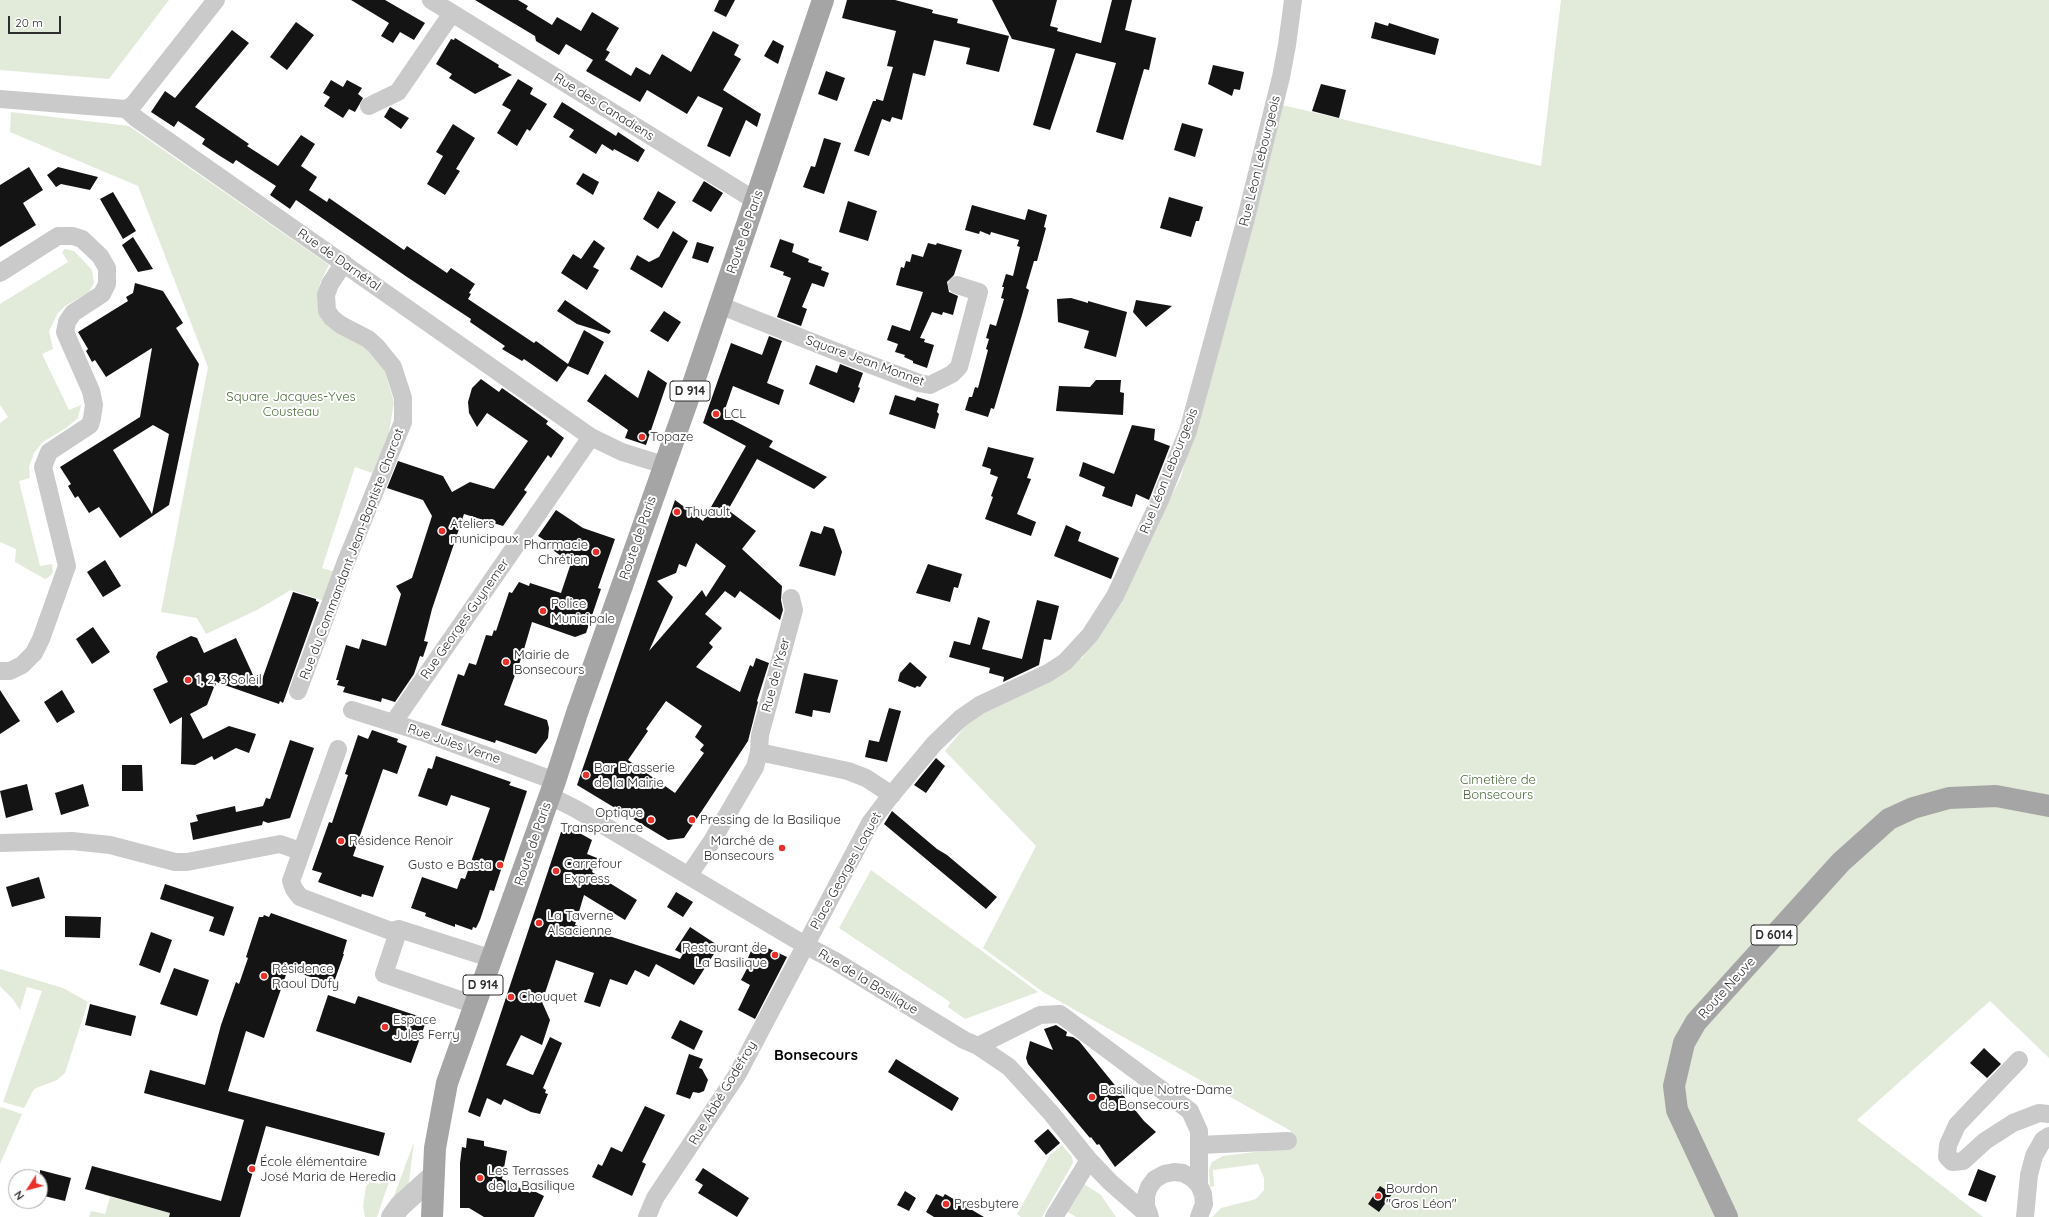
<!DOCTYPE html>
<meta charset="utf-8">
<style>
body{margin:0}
#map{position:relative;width:2049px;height:1217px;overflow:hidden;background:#fff;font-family:Quicksand,sans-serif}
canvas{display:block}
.north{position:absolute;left:8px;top:1169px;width:40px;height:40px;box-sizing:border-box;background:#fff;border:1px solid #ababab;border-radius:50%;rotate:234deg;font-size:11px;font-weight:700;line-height:16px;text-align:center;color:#2d2d2d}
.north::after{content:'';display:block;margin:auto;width:14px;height:18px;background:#ea302a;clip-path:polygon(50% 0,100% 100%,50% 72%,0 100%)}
.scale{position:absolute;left:8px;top:16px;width:53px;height:18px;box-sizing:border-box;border:2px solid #2d2d2d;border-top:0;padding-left:5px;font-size:12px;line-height:14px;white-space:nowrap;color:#2d2d2d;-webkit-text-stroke:3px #fff;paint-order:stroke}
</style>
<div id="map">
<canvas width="2049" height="1217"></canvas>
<div class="north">N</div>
<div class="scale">20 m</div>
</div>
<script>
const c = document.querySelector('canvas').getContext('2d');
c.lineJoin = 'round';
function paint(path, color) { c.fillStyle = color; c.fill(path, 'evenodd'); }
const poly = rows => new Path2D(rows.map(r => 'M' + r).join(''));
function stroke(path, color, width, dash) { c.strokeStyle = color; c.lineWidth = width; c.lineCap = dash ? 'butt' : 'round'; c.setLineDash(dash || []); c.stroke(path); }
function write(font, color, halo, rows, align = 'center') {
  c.font = font + ' Quicksand,sans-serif'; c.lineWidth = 4; c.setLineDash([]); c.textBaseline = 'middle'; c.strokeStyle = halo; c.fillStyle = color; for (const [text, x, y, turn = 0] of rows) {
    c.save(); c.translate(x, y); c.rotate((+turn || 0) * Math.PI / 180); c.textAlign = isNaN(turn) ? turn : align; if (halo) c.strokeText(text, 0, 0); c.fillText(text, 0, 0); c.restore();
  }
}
const green = poly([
 [0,0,169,0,109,79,0,70],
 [1561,0,2049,0,2049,1058,1990,1001,1857,1120,1983,1217,1212,1217,1221,1208,1256,1199,1264,1190,1264,1178,1258,1164,1213,1170,1214,1186,1210,1187,1209,1170,1212,1162,1223,1156,1286,1148,1291,1131,1043,992,983,948,1036,846,945,751,972,718,1031,688,1082,658,1120,598,1181,477,1278,104,1541,166],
 [11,112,129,126,329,265,320,283,318,302,382,362,394,402,388,439,372,473,355,467,322,568,335,572,325,601,291,590,257,610,206,634,197,618,161,612,208,367,138,186,10,132],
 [65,249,74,251,92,270,94,283,89,292,65,306,58,313,49,331,53,349,42,354,69,410,81,405,78,418,66,428,43,442,34,453,29,467,30,478,19,481,40,566,52,564,53,572,49,577,45,579,15,562,16,549,0,542,0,423,8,417,0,405,0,304,68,262,62,252],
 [871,870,1038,992,965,1019,948,1007,950,1002,839,928],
 [0,969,63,988,88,1002,65,1073,57,1080,34,1089,24,1108,3,1102,42,991,27,987,20,1010,12,998,0,986],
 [1,1107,22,1114,0,1164,0,1109],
 [414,1142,408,1190,391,1204],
 [1062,1145,1072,1157,1073,1163,1042,1217,1021,1217,1017,1214,1050,1155],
 [111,1171,117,1173,111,1197,170,1213,169,1217,89,1217,91,1211,105,1214,110,1197,104,1195],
 [390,1179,377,1217,365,1217,363,1206,366,1186,370,1182,375,1182,379,1184],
 [1081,1182,1101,1195,1116,1217,1076,1217,1065,1210]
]);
const building = poly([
 [351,0,385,0,425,23,414,40,400,32,393,43,381,36,389,23],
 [475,0,518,0,528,6,526,9,552,25,557,17,581,31,592,12,619,28,606,50,610,52,605,60,631,76,636,67,650,75,662,54,691,72,713,31,739,45,734,55,741,59,723,90,761,114,757,127,746,120,730,157,707,146,723,108,698,96,687,114,647,90,640,102,586,71,593,60,566,44,559,55,536,41,535,36],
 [719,0,735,0,726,17,714,11],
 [847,0,895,0,933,10,932,13,958,19,957,23,1009,36,999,72,966,64,970,48,934,40,925,76,913,73,902,120,892,117,890,122,882,119,869,156,854,151,873,101,876,101,876,99,883,101,893,67,887,66,896,31,842,18],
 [992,0,1057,0,1050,26,1058,28,1057,31,1101,43,1112,0,1132,0,1125,30,1156,38,1149,70,1144,69,1123,140,1096,132,1116,63,1076,53,1050,130,1033,125,1055,49,1012,39],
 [296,22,314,35,287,70,270,57],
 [1375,22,1388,26,1389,23,1439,39,1435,55,1371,38],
 [232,30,249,43,195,107,249,144,247,146,278,166,301,135,315,144,301,166,317,177,309,190,327,202,329,198,404,250,407,246,447,273,451,268,475,284,469,293,471,294,468,299,534,343,536,341,568,364,584,330,604,342,588,375,568,366,557,382,524,359,522,361,502,349,505,346,470,322,471,319,407,277,296,200,290,209,270,195,276,186,236,160,233,164,220,156,202,144,205,139,178,121,174,127,151,112,165,91,175,98],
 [455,38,499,65,498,67,512,75,475,94,449,78,452,74,436,64,451,39,454,40],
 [773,40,784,46,778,64,764,56],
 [1213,65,1244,72,1240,90,1234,89,1232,96,1208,84],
 [826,71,845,78,837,101,818,94],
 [518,79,533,88,530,94,547,104,530,131,527,129,517,146,497,133,511,110,502,105],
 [331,80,343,87,347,80,362,88,358,94,363,98,355,112,349,109,343,118,324,106,330,97,323,93],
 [1321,84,1346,90,1339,118,1312,111],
 [562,102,616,136,618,132,645,150,638,162,614,149,613,151,602,144,596,154,569,137,574,130,553,117],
 [390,107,409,118,401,129,384,117],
 [1182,123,1203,129,1195,157,1174,150],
 [453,124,475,138,456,169,460,171,445,195,427,184,443,156,436,152],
 [824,138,841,143,824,194,803,187,811,166,815,167],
 [29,167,43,190,23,203,36,225,0,247,0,185],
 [58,167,98,177,90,190,61,184,56,187,47,175],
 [583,173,599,182,593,195,576,184],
 [704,181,723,193,711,212,692,201],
 [658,191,676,202,658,229,643,219],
 [113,192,136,231,123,239,100,199],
 [1169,197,1203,207,1199,221,1196,221,1191,237,1160,228],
 [848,201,877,211,868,241,839,232],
 [972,205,1025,220,1028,209,1047,215,1044,227,1046,228,1037,261,1034,261,1026,288,1029,290,1022,315,994,409,991,408,988,417,965,410,969,397,972,397,975,387,978,388,988,350,986,349,989,339,986,338,990,324,996,326,1004,299,1001,298,1004,287,1002,287,1006,274,1013,276,1020,247,1017,246,1019,240,991,232,990,235,980,231,979,234,965,230],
 [673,231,688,241,662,288,630,269,637,255,649,262,659,257],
 [133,237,153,269,138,272,122,245],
 [780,239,794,244,792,252,809,259,808,262,822,267,821,270,829,273,824,287,812,283,802,307,807,309,801,326,777,317,791,278,783,275,784,272,770,267],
 [594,240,605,248,593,267,599,270,587,290,561,273,573,254,581,259],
 [697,242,714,247,708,263,692,258],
 [928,243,936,245,937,243,962,250,954,275,947,282,949,292,958,296,953,315,943,312,942,315,932,312,920,338,925,339,924,342,934,345,927,368,913,363,913,361,904,357,905,355,895,352,898,344,887,340,892,325,910,331,923,292,896,285,901,267,904,268,906,261,910,262,912,254,923,257],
 [135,283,163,291,183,323,176,328,199,364,169,505,120,538,99,507,89,513,78,496,75,498,68,486,71,484,60,467,140,417,152,348,106,377,95,360,92,362,86,351,88,349,78,332,128,301,126,297,133,293],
 [153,425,169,434,152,514,113,450],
 [1071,298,1088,303,1088,301,1127,312,1116,357,1084,348,1089,331,1058,322,1057,299],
 [565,300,611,331,609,334,577,324,557,311],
 [1136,300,1172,306,1146,327,1133,312],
 [664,311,681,322,668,342,650,331],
 [769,336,782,341,767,383,784,390,779,405,733,386,723,415,773,441,769,447,827,477,814,489,757,459,728,510,756,531,742,549,782,586,781,600,783,610,780,620,740,591,735,598,725,591,705,614,722,628,709,643,713,647,696,667,740,692,750,665,753,667,756,658,769,663,757,701,758,702,748,741,684,838,668,840,577,785,675,500,703,521,746,446,703,423,731,343,762,355],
 [696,543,726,566,706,597,702,590,649,651,673,597,657,581,676,573,679,564,686,567],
 [666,701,702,726,695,737,704,745,700,750,704,753,675,793,628,760,648,731,646,729],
 [840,364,863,373,858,387,860,388,854,403,809,384,816,365,837,373],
 [648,370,667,383,646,445,625,438,628,430,587,401,605,374,638,398],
 [481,379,499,392,502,388,519,400,548,421,546,424,564,438,551,458,548,455,524,490,527,492,503,526,464,514,432,609,424,641,428,642,423,657,420,656,414,674,395,702,382,698,381,702,343,692,345,687,337,685,339,680,336,680,346,645,359,649,362,639,386,646,401,594,396,586,412,578,432,516,423,500,387,488,398,461,443,476,452,492,470,482,494,489,528,441,487,413,477,427,469,413,468,402,472,388],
 [1096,380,1121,380,1120,392,1124,393,1123,415,1056,411,1059,386,1090,387],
 [895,395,915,401,917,397,939,404,937,412,939,414,935,429,889,414],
 [1132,425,1155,429,1154,440,1170,446,1149,500,1136,494,1132,507,1102,496,1105,487,1079,476,1083,462,1114,474],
 [988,447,1034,458,1027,478,1031,479,1017,514,1036,522,1031,536,985,519,993,497,991,496,998,477,990,474,991,469,982,466],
 [556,510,583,528,615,539,598,588,601,589,586,633,575,637,532,622,522,656,504,705,547,720,549,728,548,738,536,754,496,740,495,743,441,725,458,674,464,676,469,663,476,665,486,635,492,636,494,630,496,631,509,592,512,593,519,582,529,586,530,583,561,593,571,563,550,548,552,545,538,536],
 [1066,525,1081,532,1078,541,1119,558,1111,579,1054,556],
 [824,526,834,529,842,552,835,576,799,566,811,531,821,534],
 [105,560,121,586,103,597,87,572],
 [928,564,962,574,958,588,954,587,950,602,916,593],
 [293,592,316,599,316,601,319,602,283,703,280,701,279,704,216,682,207,705,190,714,203,739,229,726,256,734,249,753,236,748,214,760,212,756,195,765,181,764,182,717,170,724,153,689,168,682,156,657,158,652,191,636,197,638,204,653,236,638,259,688],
 [1037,600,1059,606,1051,640,1044,639,1039,665,1003,682,1004,677,989,673,990,668,949,657,954,641,970,645,978,617,990,621,982,649,1022,659],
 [93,627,110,652,92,664,76,639],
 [910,662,927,677,920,687,917,686,915,688,898,681,900,673],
 [804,673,838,680,830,713,813,710,812,717,795,713],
 [0,690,20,721,0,734],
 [62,690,75,712,57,723,44,702],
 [889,708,901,711,887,762,865,757,869,740,879,742],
 [372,730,398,739,397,742,407,746,397,774,383,769,353,856,384,866,373,897,362,894,361,897,318,882,322,873,312,870,329,822,332,823,348,775,345,774,358,735,368,739],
 [290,740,314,748,290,818,268,823,263,821,262,825,193,840,190,823,198,821,196,815,235,806,236,812,263,806,266,798,270,799],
 [436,756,511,782,509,785,527,791,494,891,490,890,480,920,476,928,473,927,472,930,455,924,455,927,425,916,426,913,411,908,422,877,457,889,461,878,465,879,490,808,451,795,447,806,418,796,428,768,432,769],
 [936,758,945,766,926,793,914,785],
 [122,765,142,765,143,791,122,791],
 [27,784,33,810,6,818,0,791],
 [83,784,89,806,61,815,55,793],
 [892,811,937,849,947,855,997,897,986,909,884,824],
 [574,830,592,840,587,854,597,858,592,872,637,900,625,920,584,895,575,925,680,959,683,954,675,950,690,927,719,946,694,985,656,964,649,977,635,970,627,985,610,979,600,1007,584,1002,594,973,556,960,542,1002,550,1020,542,1045,521,1035,506,1065,533,1075,550,1037,562,1043,543,1088,546,1090,545,1093,548,1094,540,1114,531,1112,504,1099,501,1105,487,1098,480,1117,468,1112,561,832],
 [39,877,45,898,12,907,6,887],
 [165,884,234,907,224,936,209,931,214,917,160,899],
 [676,892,693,902,683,917,667,907],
 [271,913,347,940,343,954,344,954,333,985,288,969,264,1038,246,1031,228,1091,385,1133,379,1156,266,1126,240,1217,169,1217,170,1213,85,1189,92,1166,221,1201,244,1120,144,1093,150,1070,205,1085,221,1025,236,982,239,984,248,958,246,957,259,917,263,917,264,915,269,917],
 [65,916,101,917,100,938,65,937],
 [151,932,172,940,160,973,139,965],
 [755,942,787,957,755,1019,738,1010,750,985,741,980,751,961,747,960],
 [174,968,209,980,197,1016,160,1004],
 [328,995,355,1004,358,996,427,1019,411,1063,316,1031],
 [90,1004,136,1016,131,1036,85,1025],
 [680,1020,703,1031,694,1050,671,1038],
 [1056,1025,1067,1032,1066,1036,1073,1037,1079,1041,1144,1121,1156,1132,1115,1167,1099,1144,1097,1145,1091,1137,1090,1138,1028,1064,1026,1058,1030,1041,1053,1050,1044,1029],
 [1984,1048,2001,1064,1987,1078,1970,1063],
 [689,1054,703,1059,699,1068,702,1069,708,1080,704,1091,699,1093,693,1092,690,1099,676,1094],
 [896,1059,959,1098,952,1111,888,1072],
 [645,1106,665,1115,642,1162,646,1164,632,1196,592,1177,598,1164,602,1166,611,1147,622,1152],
 [1048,1129,1060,1143,1046,1155,1034,1141],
 [467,1138,484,1141,484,1146,507,1151,502,1179,530,1193,532,1190,544,1196,534,1217,484,1217,469,1208,460,1208,460,1163,462,1147,466,1148],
 [703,1168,749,1198,737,1217,698,1193,703,1185,695,1180],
 [1978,1169,1996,1176,1986,1202,1968,1195],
 [40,1170,71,1178,65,1201,40,1195],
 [1380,1186,1392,1194,1379,1212,1368,1204],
 [905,1191,916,1198,909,1211,897,1205],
 [936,1194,943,1197,945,1194,984,1217,934,1217,926,1212]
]);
const minor = poly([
 [431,0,756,201],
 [0,99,126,109,137,119,591,437,622,452,664,465],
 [369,106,398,92,452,13],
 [126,109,133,105,216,0],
 [0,273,58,236,73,236,82,239,100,256,107,268,107,284,102,294,73,313,67,322,65,332,91,391,94,405,92,418,90,425,49,452,43,467,67,566,41,639,34,653,22,665,10,671,0,671],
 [719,305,850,357,919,383,930,385,952,374,959,367,979,292,957,285],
 [298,691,345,564,403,422,403,398,393,367,376,346,368,339,341,325,332,318,327,311,326,295,330,284,344,263],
 [352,710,425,733,555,781],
 [393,723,591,437],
 [338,749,291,881,294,889,300,897,391,931,399,929],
 [759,752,760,735,794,610,791,598],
 [550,796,576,809,805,945,835,961,964,1040,978,1046,1009,1067,1051,1113,1089,1160,1110,1182,1150,1217],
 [0,843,72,841,110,845,175,862,187,862,280,844,300,851],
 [689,875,712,841,755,767,759,752,848,771,866,778,892,795],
 [399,929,384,974,475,1005],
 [399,929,493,959],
 [978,1046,1040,1015,1060,1014,1190,1111,1199,1131,1199,1185],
 [2019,1060,1957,1125,1948,1145,1947,1157,1952,1162,1963,1161,1985,1141,2013,1123,2039,1113,2049,1114],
 [1199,1145,1288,1141],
 [1149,1214,1146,1206,1146,1196,1149,1187,1155,1179,1164,1174,1174,1172,1183,1173,1192,1178,1199,1185,1203,1194,1204,1204,1199,1217],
 [647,1217,655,1198,737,1075,870,823,889,798,934,744,961,718,980,705,1048,673,1065,662,1090,635,1115,596,1160,500,1188,431,1245,222,1281,77,1287,45,1293,0],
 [1054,1217,1089,1160],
 [2025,1217,2029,1175,2034,1156,2043,1140,2049,1136]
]);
const tertiary = poly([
 [392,1217,400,1206,432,1177]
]);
const primary = poly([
 [432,1217,435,1148,447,1083,555,781,577,713,687,402,823,0],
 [1727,1217,1677,1110,1674,1086,1684,1043,1696,1022,1841,862,1889,819,1913,808,1949,798,1996,796,2049,806]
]);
const markers = [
 [716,414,4,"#ea302a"],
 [642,437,4,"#ea302a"],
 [677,512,4,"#ea302a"],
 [442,531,4,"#ea302a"],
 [596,552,4,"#ea302a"],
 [543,611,4,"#ea302a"],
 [506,662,4,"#ea302a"],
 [188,680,4,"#ea302a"],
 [586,775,4,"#ea302a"],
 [651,820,4,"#ea302a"],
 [692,820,4,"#ea302a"],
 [341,841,4,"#ea302a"],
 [782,848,4,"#ea302a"],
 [500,865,4,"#ea302a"],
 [556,871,4,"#ea302a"],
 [539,923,4,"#ea302a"],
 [775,955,4,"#ea302a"],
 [264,976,4,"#ea302a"],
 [511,997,4,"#ea302a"],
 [385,1027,4,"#ea302a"],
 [1092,1097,4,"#ea302a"],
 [252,1169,4,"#ea302a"],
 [480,1178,4,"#ea302a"],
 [1378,1196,4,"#ea302a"],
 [946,1204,4,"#ea302a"]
];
const shields = [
 [690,391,40],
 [1774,935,46],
 [483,985,40]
];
const shieldNames = [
 ["D 914",690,391],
 ["D 6014",1774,935],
 ["D 914",483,985]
];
const streetNames = [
 ["Rue des Canadiens",604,107,32],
 ["Rue Léon Lebourgeois",1260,161,-76],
 ["Route de Paris",745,232,-71],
 ["Rue de Darnétal",339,260,35],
 ["Square Jean Monnet",865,361,20],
 ["Rue Léon Lebourgeois",1169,471,-68],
 ["Route de Paris",638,538,-71],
 ["Rue du Commandant Jean-Baptiste Charcot",352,554,-69],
 ["Rue Georges Guynemer",465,619,-55],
 ["Rue de l'Yser",776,675,-75],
 ["Rue Jules Verne",454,744,19],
 ["Route de Paris",533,844,-71],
 ["Place Georges Loquet",846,871,-61],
 ["Rue de la Basilique",868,982,31],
 ["Route Neuve",1727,988,-48],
 ["Rue Abbé Godefroy",723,1093,-59]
];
const parkNames = [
 ["Square Jacques-Yves",291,397],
 ["Cousteau",291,412],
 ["Cimetière de",1498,780],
 ["Bonsecours",1498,795]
];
const poiNames = [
 ["LCL",724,414],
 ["Topaze",650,437],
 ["Thuault",685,512],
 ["Ateliers",450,524],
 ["municipaux",450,539],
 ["Pharmacie",588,545,"right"],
 ["Chrétien",588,560,"right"],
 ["Police",551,604],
 ["Municipale",551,619],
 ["Mairie de",514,655],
 ["Bonsecours",514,670],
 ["1, 2, 3 Soleil",196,680],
 ["Bar Brasserie",594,768],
 ["de la Mairie",594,783],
 ["Optique",643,813,"right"],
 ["Transparence",643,828,"right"],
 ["Pressing de la Basilique",700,820],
 ["Résidence Renoir",349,841],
 ["Marché de",774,841,"right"],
 ["Bonsecours",774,856,"right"],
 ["Carrefour",564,864],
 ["Express",564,879],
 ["Gusto e Basta",492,865,"right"],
 ["La Taverne",547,916],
 ["Alsacienne",547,931],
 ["Restaurant de",767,948,"right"],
 ["La Basilique",767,963,"right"],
 ["Résidence",272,969],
 ["Raoul Dufy",272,984],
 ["Chouquet",519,997],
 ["Espace",393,1020],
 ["Jules Ferry",393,1035],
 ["Basilique Notre-Dame",1100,1090],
 ["de Bonsecours",1100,1105],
 ["École élémentaire",260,1162],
 ["José Maria de Heredia",260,1177],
 ["Les Terrasses",488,1171],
 ["de la Basilique",488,1186],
 ["Bourdon",1386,1189],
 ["\"Gros Léon\"",1386,1204],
 ["Presbytere",954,1204]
];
const quarterNames = [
 ["Bonsecours",816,1055]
];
paint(green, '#e2ebda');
paint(building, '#141414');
stroke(minor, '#cacaca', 18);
stroke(tertiary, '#cacaca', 22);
stroke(primary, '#a5a5a5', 22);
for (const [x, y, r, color] of markers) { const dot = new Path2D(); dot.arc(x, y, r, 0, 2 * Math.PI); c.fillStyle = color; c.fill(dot); stroke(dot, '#fff', 1.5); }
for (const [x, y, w] of shields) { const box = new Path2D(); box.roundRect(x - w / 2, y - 10, w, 20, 3); c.fillStyle = '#fff'; c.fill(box); stroke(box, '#2d2d2d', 1); }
write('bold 12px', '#2d2d2d', null, shieldNames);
write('13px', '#2d2d2d', '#fff', streetNames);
write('13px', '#4b6a3a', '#fff', parkNames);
write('13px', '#2d2d2d', '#fff', poiNames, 'left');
write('bold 15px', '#000', '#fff', quarterNames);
</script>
